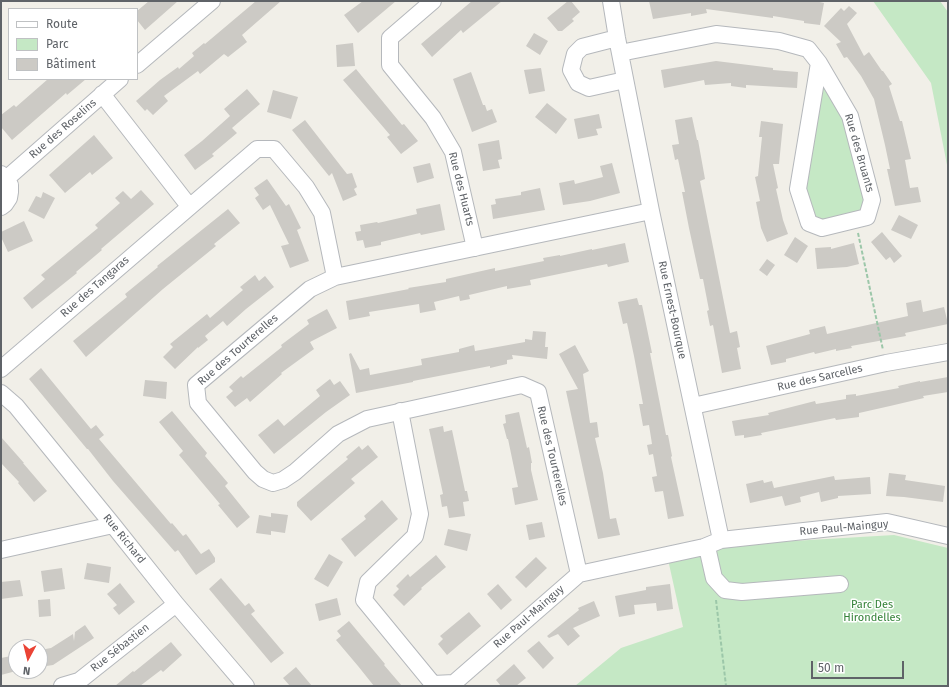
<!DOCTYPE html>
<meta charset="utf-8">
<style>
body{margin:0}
#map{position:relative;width:949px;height:687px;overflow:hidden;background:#f1efe8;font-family:"Fira Sans",sans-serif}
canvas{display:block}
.frame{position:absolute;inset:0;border:2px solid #5f6368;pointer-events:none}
.legend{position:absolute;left:8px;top:8px;width:130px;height:72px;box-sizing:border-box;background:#fff;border:1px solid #bfc1c3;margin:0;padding:5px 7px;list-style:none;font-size:12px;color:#5f6368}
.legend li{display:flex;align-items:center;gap:8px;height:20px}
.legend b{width:20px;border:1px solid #bfc1c3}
.north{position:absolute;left:8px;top:639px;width:40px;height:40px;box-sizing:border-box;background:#fff;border:1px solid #bfc1c3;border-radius:50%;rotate:187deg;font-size:11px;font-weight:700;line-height:16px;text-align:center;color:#5f6368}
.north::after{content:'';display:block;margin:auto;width:14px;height:18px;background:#ea4335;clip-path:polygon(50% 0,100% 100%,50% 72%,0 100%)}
.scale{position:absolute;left:811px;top:661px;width:93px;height:18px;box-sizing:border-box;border:2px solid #5f6368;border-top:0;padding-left:5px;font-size:12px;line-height:14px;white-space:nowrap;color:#5f6368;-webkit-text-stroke:3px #fff;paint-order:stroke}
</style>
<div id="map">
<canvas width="949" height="687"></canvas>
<div class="frame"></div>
<ul class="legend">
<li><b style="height:5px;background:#fff"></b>Route</li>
<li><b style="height:11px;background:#c5e8c5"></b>Parc</li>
<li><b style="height:11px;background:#cccac5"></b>Bâtiment</li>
</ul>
<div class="north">N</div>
<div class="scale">50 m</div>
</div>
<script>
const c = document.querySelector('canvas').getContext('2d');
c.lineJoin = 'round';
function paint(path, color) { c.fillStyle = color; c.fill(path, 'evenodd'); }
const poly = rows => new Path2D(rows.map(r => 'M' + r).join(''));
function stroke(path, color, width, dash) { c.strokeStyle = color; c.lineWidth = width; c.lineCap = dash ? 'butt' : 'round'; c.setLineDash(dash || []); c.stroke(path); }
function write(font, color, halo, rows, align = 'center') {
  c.font = font + ' "Fira Sans",sans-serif'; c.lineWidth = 3; c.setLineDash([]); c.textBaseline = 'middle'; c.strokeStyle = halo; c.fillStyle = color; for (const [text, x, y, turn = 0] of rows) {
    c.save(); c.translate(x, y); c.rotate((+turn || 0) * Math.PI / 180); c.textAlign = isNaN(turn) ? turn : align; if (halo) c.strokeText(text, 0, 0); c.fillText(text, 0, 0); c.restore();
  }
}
const green = poly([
 [873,1,940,1,948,12,948,170,931,83],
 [819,63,850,116,867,217,822,228,798,189],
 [894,535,948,548,948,686,575,686,621,648,683,627,667,555,725,545]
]);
const building = poly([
 [149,1,178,1,145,30,137,20,137,11],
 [256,1,281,1,242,35,247,42,228,57,224,54,200,74,198,71,164,96,168,101,153,115,147,109,145,111,136,101,160,80,178,67,179,69,194,56,192,53,204,43,205,44],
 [363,1,396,1,358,33,344,15],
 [472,1,502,1,463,33,461,30,432,57,421,44],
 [568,1,571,1,580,12,572,19,574,21,562,31,558,31,547,18],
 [649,1,815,1,824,3,820,25,804,23,804,21,773,16,773,18,706,9,707,13,691,16,691,13,653,19],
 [849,6,857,13,847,24,864,56,869,52,882,71,883,71,892,84,889,86,900,121,902,121,911,159,905,160,910,188,918,187,921,202,895,206,887,169,890,169,885,145,874,99,861,76,847,57,844,58,836,44,841,42,824,26,841,8,844,11],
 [534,33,548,41,540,55,526,46],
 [353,43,355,66,337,67,336,45],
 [716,61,773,68,773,70,798,72,797,88,746,85,746,88,731,86,731,83,705,85,704,80,664,88,661,70],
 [541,68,545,91,529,94,524,70],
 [356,69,402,125,404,124,418,141,401,154,387,137,390,135,343,80],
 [471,72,483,105,485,105,487,111,492,109,497,122,472,132,453,79],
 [48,79,86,79,67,95,66,93,12,140,1,127,1,115,14,105,16,107],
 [247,89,260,104,232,128,237,133,212,154,214,156,195,170,184,155,202,141,230,116,224,109],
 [273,90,298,97,291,119,267,112],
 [547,103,567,119,556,134,535,117],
 [599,114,602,128,596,129,598,135,578,139,574,119],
 [692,117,697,140,698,140,705,179,700,181,730,333,737,331,740,347,737,348,741,369,722,373,713,325,710,326,707,311,709,310,703,279,700,279,689,228,682,192,685,192,678,159,675,160,672,145,679,144,675,120],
 [305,120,347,174,352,173,357,187,354,189,357,195,343,201,332,173,329,176,292,130],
 [761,121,783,124,779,164,773,164,778,188,776,189,783,220,788,234,767,242,761,228,756,202,760,201,755,177,758,176,762,137,759,137],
 [94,135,113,158,92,175,90,172,65,193,49,175],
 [499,140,502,159,498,160,500,168,483,171,478,144],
 [430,163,434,178,417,183,413,167],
 [612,163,620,193,590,201,563,205,559,183,574,180,575,184,603,177,600,166],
 [267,179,286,206,289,204,301,228,297,230,309,261,290,268,281,246,289,244,270,205,263,210,255,198,259,195,254,188],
 [540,188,545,210,493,219,491,205,496,204,495,199,521,195,521,192],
 [141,190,154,204,101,249,102,250,76,272,77,273,32,309,23,298,45,279,41,275,98,228,95,225,120,203,115,198,123,191,131,199],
 [43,192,55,198,44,219,28,211,36,196,41,198],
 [440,204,445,230,421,235,420,233,381,242,381,245,365,248,363,240,357,241,355,232,361,231,360,225,377,222,378,223,417,214,416,209],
 [228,209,240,223,214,244,216,246,163,289,86,357,73,341,127,297,125,294,158,267,157,266],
 [899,215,918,225,911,239,891,230],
 [24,221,33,241,8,252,1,237,1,232],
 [882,232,902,256,894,263,890,257,886,260,871,242],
 [795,237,808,246,797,263,784,255],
 [625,243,629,262,608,267,607,264,530,280,531,285,507,289,507,286,469,295,470,299,460,301,459,296,434,302,436,310,420,313,419,304,369,312,370,316,349,320,346,301,409,289,408,288,446,282,446,279,495,268,495,271,544,261,543,258,560,255,560,256,592,249,592,250],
 [854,243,859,264,847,267,817,269,815,248,831,247,831,249],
 [767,259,775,265,767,276,759,270],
 [255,275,259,281,265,276,274,287,246,309,227,326,223,321,205,336,208,340,198,348,198,347,175,369,163,357,173,347,170,344,207,314,210,318,243,290,240,287],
 [637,298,639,305,642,305,645,319,652,353,650,353,666,435,668,435,672,456,671,457,684,516,668,519,663,491,655,492,652,477,657,476,653,454,649,455,647,445,652,444,649,425,643,426,639,404,643,404,634,356,627,323,623,324,618,302],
 [921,300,923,312,944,307,948,324,905,333,906,336,851,346,852,348,836,351,836,349,815,354,814,352,786,359,786,362,771,365,766,346,810,334,809,330,825,326,827,334,908,316,906,303],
 [327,309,337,328,310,342,314,349,281,373,282,374,250,402,247,398,235,407,226,397,233,391,229,387,241,376,243,378,282,347,281,345,309,324,307,320],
 [533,331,546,332,545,347,548,347,547,359,512,355,513,359,507,360,507,364,490,368,490,366,413,381,413,382,356,393,349,354,351,353,360,370,369,368,370,375,422,365,421,359,459,352,459,349,474,345,475,351,525,342,525,339,532,340],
 [575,345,589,371,583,374,590,423,597,422,599,437,595,438,603,473,610,519,616,518,620,535,598,539,566,391,578,389,559,354],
 [41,368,91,429,96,425,104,435,99,439,171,524,172,523,183,536,186,534,201,554,209,549,215,558,215,562,196,575,178,550,175,552,113,481,88,449,87,449,29,379],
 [948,377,948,392,923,396,924,398,890,406,859,413,859,417,836,420,835,418,761,433,762,435,744,438,744,435,735,436,732,421,769,415,768,413,815,401,816,404,846,399,846,395,856,394,856,396,899,388,898,386,920,381,920,382],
 [330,379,334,385,340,381,350,395,326,412,274,454,258,435,278,419,284,426,320,396,316,390],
 [145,380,167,382,166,399,143,396],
 [172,411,207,453,205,456,228,483,225,486,250,517,237,528,218,505,220,504,179,455,183,451,159,422],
 [519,412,527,448,529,447,532,463,531,463,531,470,538,500,515,505,512,488,518,487,508,439,507,439,503,424,506,423,505,415],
 [443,426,444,432,452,430,465,491,467,491,469,501,463,502,465,516,449,518,447,506,442,507,440,495,443,494,429,429],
 [1,437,24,463,23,463,47,491,34,502,18,483,19,482,1,463],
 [368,445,378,457,351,479,355,483,311,521,297,506,297,502,348,459,346,457,359,446,362,450],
 [889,473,906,475,905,480,945,486,943,502,904,497,886,496],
 [834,476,835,480,870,477,871,494,838,496,838,498,821,502,819,492,800,497,801,502,785,506,782,496,750,503,746,484,763,480,764,483,772,481,774,488],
 [382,500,398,519,355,557,341,539,366,519,364,516],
 [271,513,288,515,285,533,271,531,271,535,256,533,259,515,271,517],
 [542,522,545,537,529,540,526,525],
 [448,529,471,534,467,551,444,545],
 [329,554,343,562,328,587,314,579],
 [436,555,446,567,421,588,422,589,404,606,393,595,399,589,396,586,408,574,410,577],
 [536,557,547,568,526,588,515,577],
 [87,563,111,567,109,583,84,579],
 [62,568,65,589,44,592,41,571],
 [221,578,245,606,249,603,255,611,251,614,284,653,271,663,209,589],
 [20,580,23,596,1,599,1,582],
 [120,583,135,602,119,615,113,608,117,605,107,594],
 [498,584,512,600,501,610,487,594],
 [670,584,673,609,657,611,656,603,634,605,635,614,619,617,615,596,646,590,646,587],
 [337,598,341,615,319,621,315,604],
 [50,599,51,616,39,617,38,600],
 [594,601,600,616,573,628,580,636,568,646,558,634,549,638,547,636,579,610,578,608],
 [469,612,481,626,447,655,438,644,443,639,440,636],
 [349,621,385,664,384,665,402,686,374,686,358,666,336,640,341,636,337,631],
 [85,625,94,638,53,665,40,667,40,650,51,648,73,634,74,641,75,632],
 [539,641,554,658,543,669,527,651],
 [171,642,182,655,163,672,161,670,140,686,115,686,133,671,134,672],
 [16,655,16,671,1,675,1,658],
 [514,664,526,678,516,686,501,686,496,680],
 [296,667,312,686,290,686,283,678]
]);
const path = poly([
 [858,233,883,350],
 [716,600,726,686]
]);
const minor = poly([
 [433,1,390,38,390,65,433,118,453,152,475,248],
 [611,1,617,38,651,211,721,540],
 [617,38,582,47,575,54,571,70,578,83,589,88,625,80],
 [620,53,716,34,779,41,808,49,819,63,850,116,872,200,867,217,822,228,809,223,798,189,819,63],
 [137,65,212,1],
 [102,94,189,206],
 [1,174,6,179,10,185,10,192,9,198,5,204,1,207],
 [6,179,120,79],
 [1,369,257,149,274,149,306,187,322,213,335,277],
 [1,393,16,406,113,525,176,604,246,686],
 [693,406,886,363,948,352],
 [400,411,420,514,415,536,368,582,364,600,433,684,454,683,579,574,704,547,721,540,887,522,948,536],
 [707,547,714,578,725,590,742,592,840,584],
 [1,550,113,525],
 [579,574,538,392,522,385,367,419,338,434,295,472,283,480,273,483,263,479,255,472,198,403,196,385,310,289,335,277,651,211],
 [62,686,79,681,176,604]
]);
const streetNames = [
 ["Rue des Roselins",63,129,-41],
 ["Rue des Bruants",859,153,74],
 ["Rue des Huarts",461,189,76],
 ["Rue des Tangaras",95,287,-41],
 ["Rue Ernest-Bourque",672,310,78],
 ["Rue des Tourterelles",238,350,-41],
 ["Rue des Sarcelles",820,378,-13],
 ["Rue des Tourterelles",552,456,77],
 ["Rue Paul-Mainguy",844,528,-5],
 ["Rue Richard",124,539,51],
 ["Rue Paul-Mainguy",529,617,-41],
 ["Rue Sébastien",120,648,-38]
];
const parkNames = [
 ["Parc Des",872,605],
 ["Hirondelles",872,618]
];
paint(green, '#c5e8c5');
paint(building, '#cccac5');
stroke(minor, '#b5b8bc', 18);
stroke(path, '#9cc7a9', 2, [4, 2]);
stroke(minor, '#fff', 16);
write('11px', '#5f6368', '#fff', streetNames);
write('11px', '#348238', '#fff', parkNames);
</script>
